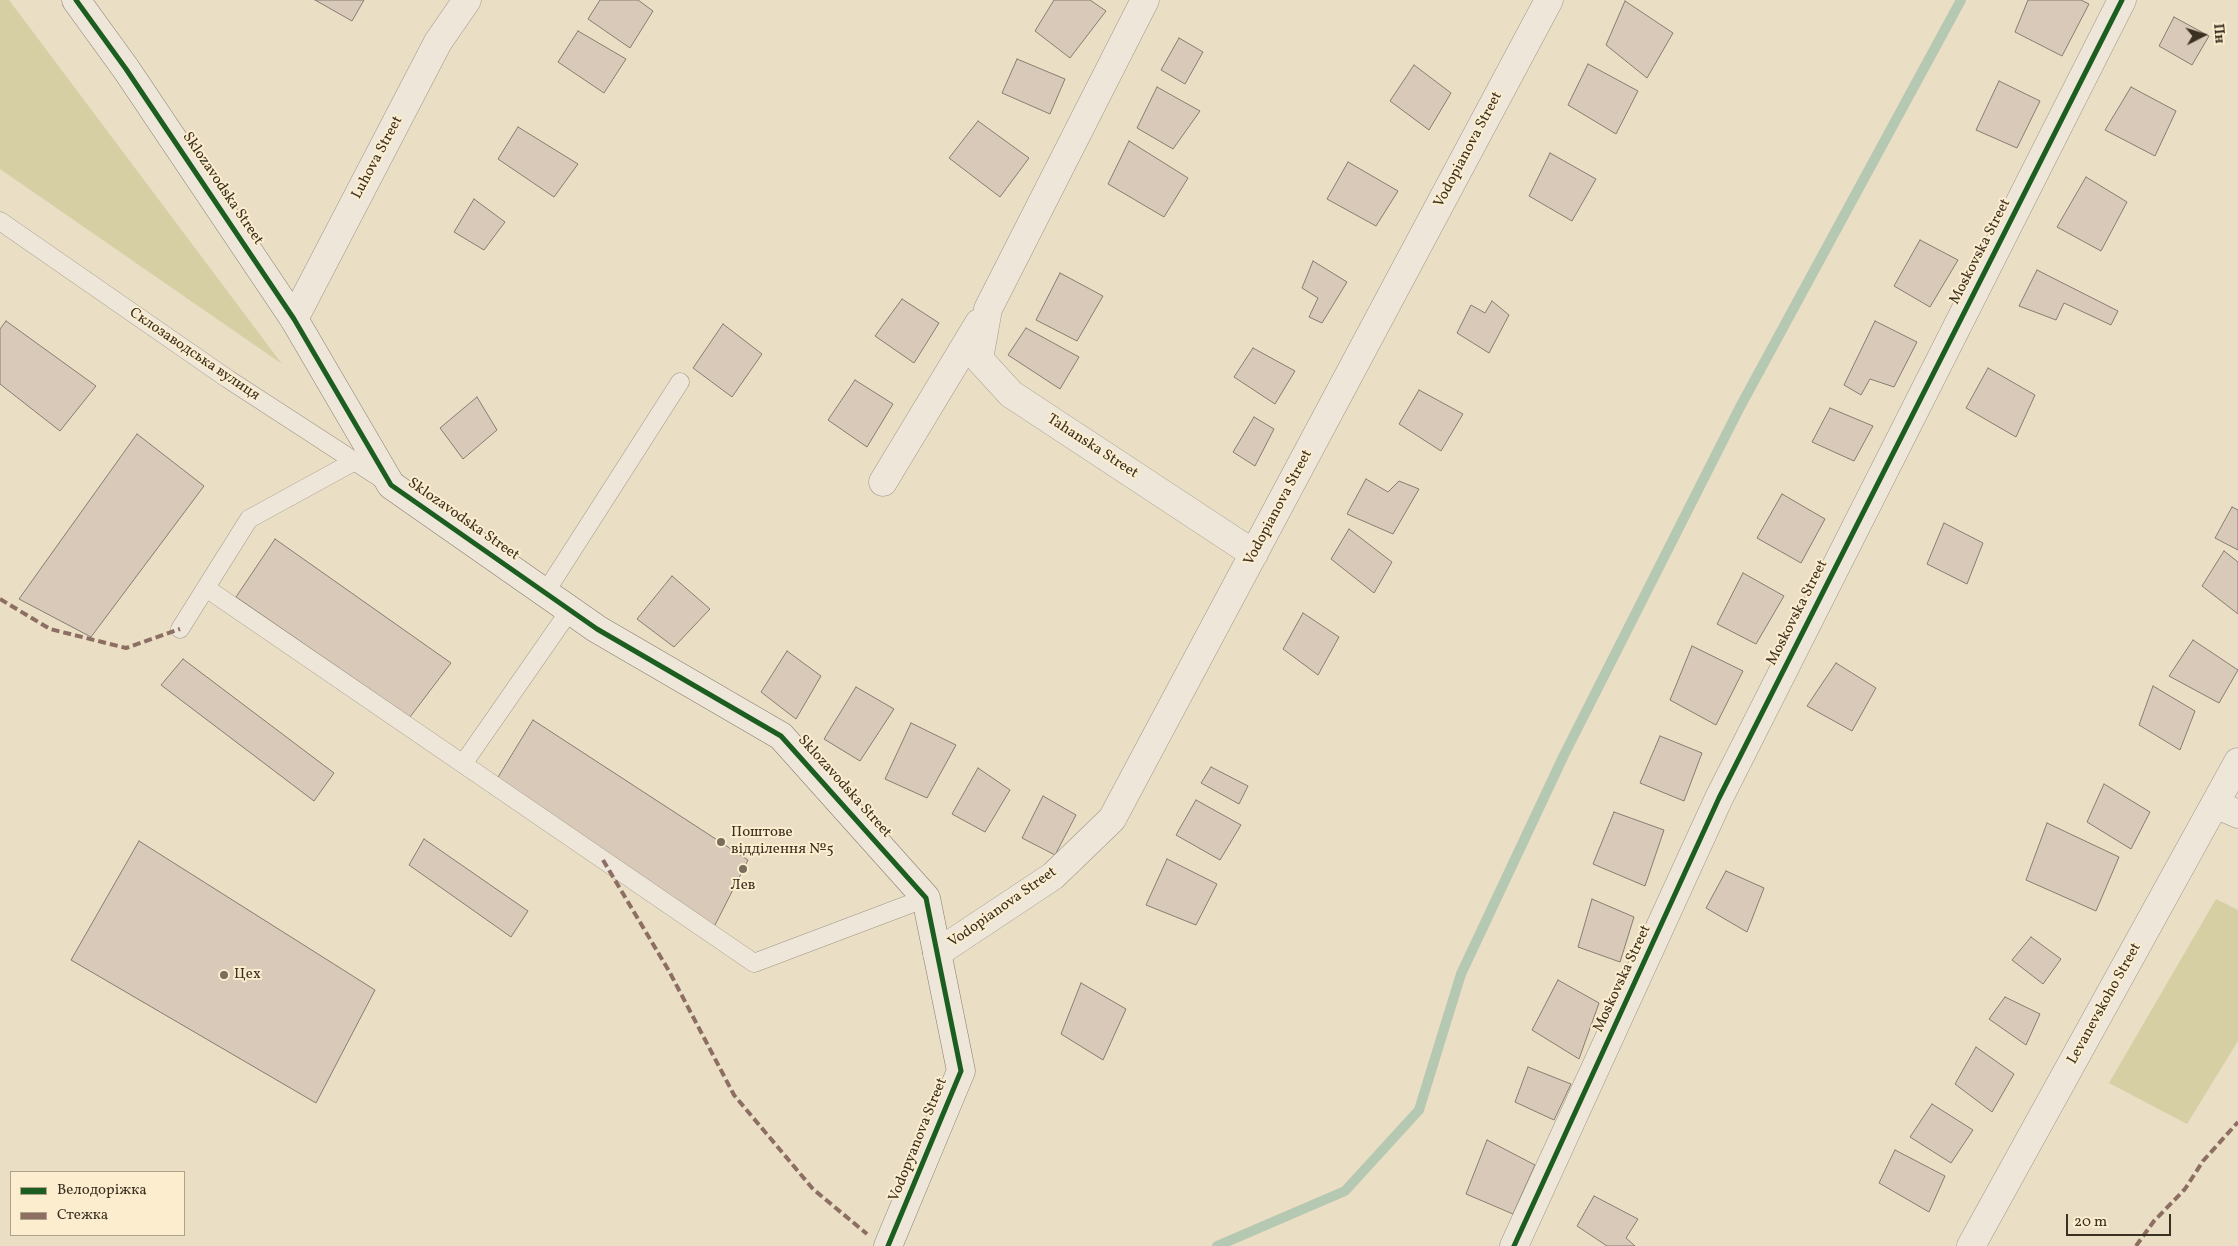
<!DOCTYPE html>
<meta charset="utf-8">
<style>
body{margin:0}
#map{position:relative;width:2238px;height:1246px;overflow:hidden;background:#eadec4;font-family:Vollkorn,serif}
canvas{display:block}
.legend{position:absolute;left:10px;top:1171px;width:175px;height:65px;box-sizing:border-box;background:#fcedce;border:1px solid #afa28a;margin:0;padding:6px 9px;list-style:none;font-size:15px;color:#3b3123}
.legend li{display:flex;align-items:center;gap:10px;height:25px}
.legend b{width:25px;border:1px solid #afa28a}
.north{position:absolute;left:2178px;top:10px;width:50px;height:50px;-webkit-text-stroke:4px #fcedce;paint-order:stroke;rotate:85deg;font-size:14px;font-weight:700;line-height:20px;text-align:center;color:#3b3123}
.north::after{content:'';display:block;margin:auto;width:18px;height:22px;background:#3b3123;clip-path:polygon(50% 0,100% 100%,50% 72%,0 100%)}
.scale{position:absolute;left:2066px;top:1214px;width:105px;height:22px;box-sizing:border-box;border:2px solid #3b3123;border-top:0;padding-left:6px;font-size:15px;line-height:18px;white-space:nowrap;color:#3b3123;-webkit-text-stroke:4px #fcedce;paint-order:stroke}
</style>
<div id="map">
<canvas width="2238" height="1246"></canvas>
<ul class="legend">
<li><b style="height:6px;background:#1b5e20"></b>Велодоріжка</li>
<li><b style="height:6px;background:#8d6e63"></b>Стежка</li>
</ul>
<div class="north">Пн</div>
<div class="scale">20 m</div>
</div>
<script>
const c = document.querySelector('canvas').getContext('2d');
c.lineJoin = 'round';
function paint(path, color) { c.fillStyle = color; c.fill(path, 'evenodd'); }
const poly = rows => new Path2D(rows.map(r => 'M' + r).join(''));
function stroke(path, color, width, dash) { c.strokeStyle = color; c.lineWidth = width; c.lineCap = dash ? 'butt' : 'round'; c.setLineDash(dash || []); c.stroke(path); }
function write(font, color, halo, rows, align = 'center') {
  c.font = font + ' Vollkorn,serif'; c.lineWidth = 4; c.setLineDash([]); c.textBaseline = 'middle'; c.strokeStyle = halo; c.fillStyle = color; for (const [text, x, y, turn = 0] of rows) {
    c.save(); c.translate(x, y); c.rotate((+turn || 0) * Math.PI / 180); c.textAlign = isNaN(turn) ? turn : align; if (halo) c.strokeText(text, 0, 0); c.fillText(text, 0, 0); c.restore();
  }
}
const green = poly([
 [0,0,9,0,282,364,0,169],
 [2216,899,2238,910,2238,1041,2187,1124,2109,1083]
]);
const stream = poly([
 [1217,1246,1345,1191,1419,1110,1461,974,1564,755,1740,407,1961,0]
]);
const building = poly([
 [315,0,364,0,352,21,315,0],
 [600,0,638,0,653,11,630,48,588,19,600,0],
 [1054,0,1090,0,1106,11,1070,58,1035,31,1054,0],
 [2028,0,2081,0,2089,4,2062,56,2015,32,2028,0],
 [1625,1,1673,33,1647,78,1606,45,1625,1],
 [2174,17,2209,36,2192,65,2159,46,2174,17],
 [578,31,626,59,604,93,558,62,578,31],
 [1179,38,1203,52,1185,84,1161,70,1179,38],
 [1017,59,1065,79,1050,114,1002,93,1017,59],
 [1588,64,1638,91,1616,134,1568,105,1588,64],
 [1414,65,1451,93,1429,130,1390,101,1414,65],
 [1999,81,2040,101,2017,148,1976,130,1999,81],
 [1157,87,1200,111,1173,149,1137,128,1157,87],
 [2131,87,2176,111,2155,156,2105,130,2131,87],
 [978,121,1029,158,1000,197,949,158,978,121],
 [518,127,578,164,554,197,498,159,518,127],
 [1129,141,1188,178,1164,217,1108,184,1129,141],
 [1550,153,1596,179,1572,221,1529,196,1550,153],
 [1348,162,1398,191,1376,226,1327,199,1348,162],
 [2086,177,2127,202,2101,251,2057,227,2086,177],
 [474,199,505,222,484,250,454,232,474,199],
 [1920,240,1958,260,1930,307,1894,286,1920,240],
 [1313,261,1347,282,1322,323,1309,317,1318,298,1302,288,1313,261],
 [2037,270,2118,311,2111,325,2064,303,2056,320,2019,306,2037,270],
 [1060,273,1103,296,1077,341,1036,320,1060,273],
 [902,299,939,323,914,363,875,336,902,299],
 [1492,301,1509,315,1489,353,1457,333,1471,305,1485,313,1492,301],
 [6,321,96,386,60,431,0,384,0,329,6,321],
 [1875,321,1917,342,1894,387,1870,379,1861,395,1844,385,1875,321],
 [723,324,762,354,732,397,693,368,723,324],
 [1026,328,1079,357,1060,389,1008,355,1026,328],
 [1253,348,1295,371,1275,404,1234,377,1253,348],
 [1988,368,2035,395,2016,437,1966,408,1988,368],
 [855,380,893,404,867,447,828,420,855,380],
 [1419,390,1463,414,1441,451,1399,424,1419,390],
 [477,397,497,430,463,459,440,428,477,397],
 [1830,408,1873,426,1854,461,1812,442,1830,408],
 [1254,417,1274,429,1255,466,1233,452,1254,417],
 [137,434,204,486,91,637,19,599,137,434],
 [1366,479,1388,492,1399,481,1419,489,1393,534,1347,514,1366,479],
 [1782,494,1825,519,1801,563,1757,538,1782,494],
 [2232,507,2238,510,2238,550,2215,538,2232,507],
 [1944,523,1983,543,1967,584,1927,564,1944,523],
 [1349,529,1392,562,1374,593,1331,559,1349,529],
 [275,539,451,663,410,717,236,597,275,539],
 [2224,551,2238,562,2238,614,2202,586,2224,551],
 [1743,573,1784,596,1756,644,1717,624,1743,573],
 [672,576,710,609,674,647,637,619,672,576],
 [1303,613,1339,637,1318,675,1283,649,1303,613],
 [2193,640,2238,670,2219,703,2169,676,2193,640],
 [1692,646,1743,671,1716,725,1670,700,1692,646],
 [787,651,821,676,796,719,761,692,787,651],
 [183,659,334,773,314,801,161,685,183,659],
 [1836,663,1876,688,1852,731,1807,706,1836,663],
 [2153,686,2195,711,2180,750,2139,725,2153,686],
 [856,687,894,709,860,761,824,739,856,687],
 [533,720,748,860,714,927,495,782,533,720],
 [911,723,956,745,927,798,885,779,911,723],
 [1660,736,1702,753,1684,801,1640,783,1660,736],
 [1211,767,1248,786,1239,804,1201,783,1211,767],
 [978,768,1010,790,985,832,952,814,978,768],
 [2104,784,2150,812,2131,849,2087,822,2104,784],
 [1043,796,1076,815,1055,855,1022,838,1043,796],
 [1196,800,1241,825,1220,860,1176,835,1196,800],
 [1614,812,1664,830,1645,886,1593,864,1614,812],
 [2047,823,2119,857,2096,911,2026,880,2047,823],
 [424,839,528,911,511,937,409,865,424,839],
 [139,841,375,990,316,1103,71,960,139,841],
 [1167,859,1217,884,1196,925,1146,905,1167,859],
 [1726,871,1764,888,1747,932,1706,908,1726,871],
 [1592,899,1634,917,1620,962,1578,947,1592,899],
 [2031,937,2061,959,2043,984,2012,960,2031,937],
 [1558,980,1599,1003,1579,1059,1532,1030,1558,980],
 [1081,983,1126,1009,1103,1060,1061,1034,1081,983],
 [2005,997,2040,1014,2026,1045,1989,1019,2005,997],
 [1976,1047,2014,1074,1992,1112,1955,1084,1976,1047],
 [1528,1067,1571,1084,1554,1120,1515,1102,1528,1067],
 [1932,1104,1973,1130,1951,1163,1910,1137,1932,1104],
 [1487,1140,1535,1165,1513,1214,1466,1194,1487,1140],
 [1895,1150,1945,1176,1929,1212,1879,1183,1895,1150],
 [1594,1196,1638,1219,1626,1238,1635,1246,1607,1246,1577,1226,1594,1196]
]);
const lane = poly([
 [0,221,228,379,385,481],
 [206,588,754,963,926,898],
 [545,593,680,382],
 [180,629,249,519,355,461],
 [463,764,570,610]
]);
const street = poly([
 [1145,0,988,309,979,359,1011,394,1254,554],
 [294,319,438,42,467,0],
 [883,482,979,323],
 [2215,804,2238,814],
 [937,953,1053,876,1112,819,1549,0],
 [1514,1246,1719,798,2122,0],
 [1971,1246,2238,762]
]);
const secondary = poly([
 [76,0,126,69,294,319,391,485,597,629,781,736,926,898,961,1071,888,1246]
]);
const quiet = poly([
 [0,599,50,629,126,648,180,629],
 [603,860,669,971,734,1095,813,1189,867,1234],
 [2136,1246,2154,1221,2185,1189,2203,1161,2238,1122]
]);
const cycleway = poly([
 [76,0,126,69,294,319,391,485,597,629,781,736,926,898,961,1071,888,1246],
 [1514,1246,1719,798,2122,0]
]);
const markers = [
 [721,842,5,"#786e5b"],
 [743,869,5,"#786e5b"],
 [224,975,5,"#786e5b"]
];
const streetNames = [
 ["Vodopianova Street",1469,150,-62],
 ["Luhova Street",378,158,-62],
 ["Sklozavodska Street",222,189,56],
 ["Moskovska Street",1981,252,-63],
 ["Склозаводська вулиця",194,355,34],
 ["Tahanska Street",1092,447,33],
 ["Vodopianova Street",1279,508,-62],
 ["Sklozavodska Street",463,520,35],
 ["Moskovska Street",1798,613,-63],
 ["Sklozavodska Street",844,787,48],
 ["Vodopianova Street",1003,908,-35],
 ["Moskovska Street",1623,979,-65],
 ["Levanevskoho Street",2105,1004,-61],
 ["Vodopyanova Street",919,1140,-68]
];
const poiNames = [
 ["Поштове",731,833],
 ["відділення №5",731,850],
 ["Лев",743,886,"center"],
 ["Цех",234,975]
];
paint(green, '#d6cfa4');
stroke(stream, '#b5c8b2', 10);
paint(building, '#d9c9b8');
stroke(building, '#857e70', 1);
stroke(lane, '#9e9686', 19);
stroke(street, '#9e9686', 29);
stroke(secondary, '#857e70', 29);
stroke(lane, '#ede6d9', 18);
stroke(street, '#ede6d9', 28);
stroke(secondary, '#ede6d9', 28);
stroke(quiet, '#8d6e63', 4, [8, 4]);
stroke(cycleway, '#1b5e20', 5);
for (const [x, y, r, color] of markers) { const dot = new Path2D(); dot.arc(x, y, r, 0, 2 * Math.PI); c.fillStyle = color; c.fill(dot); stroke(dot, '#fcedce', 2); }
write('15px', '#3b3123', '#fcedce', streetNames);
write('15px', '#3b3123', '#fcedce', poiNames, 'left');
</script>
